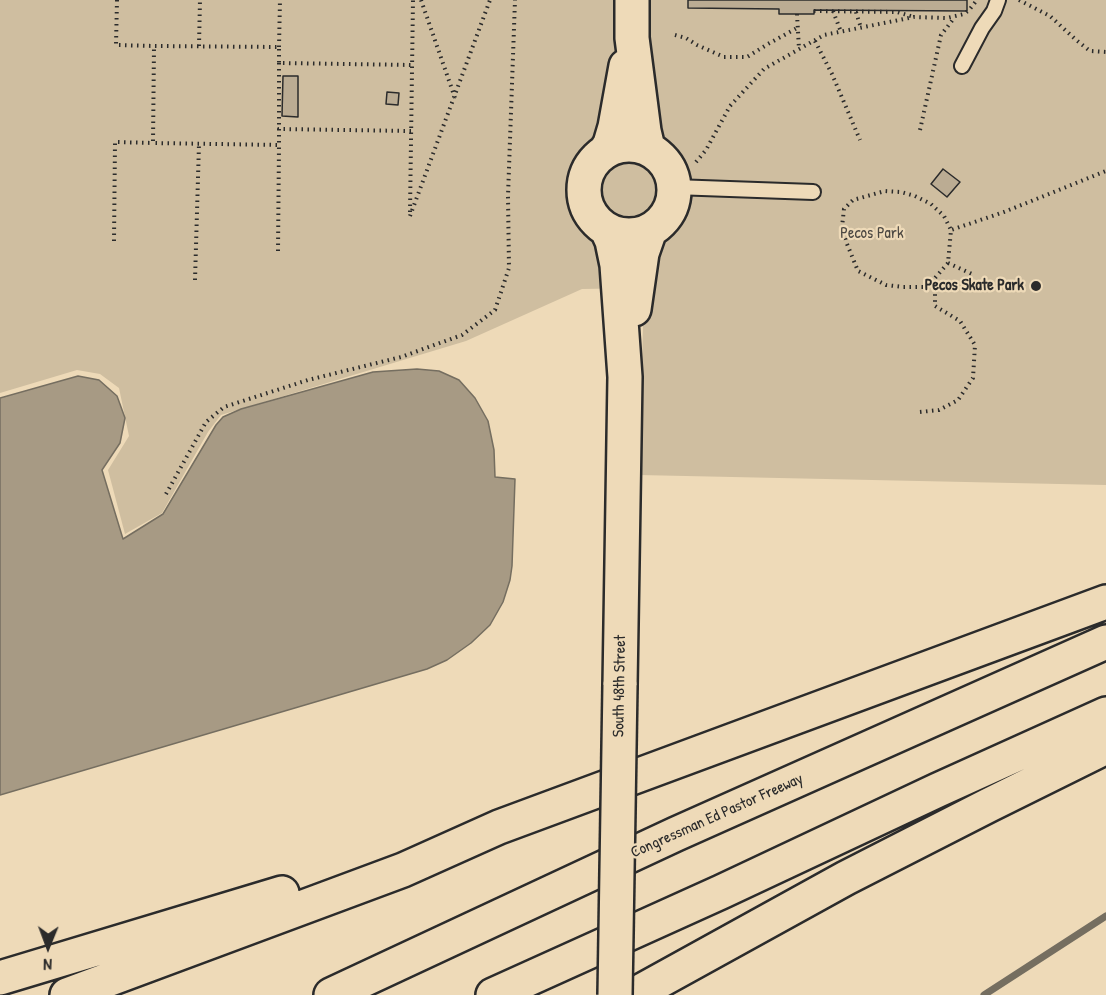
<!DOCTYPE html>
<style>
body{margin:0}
#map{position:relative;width:1106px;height:995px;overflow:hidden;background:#eedab8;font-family:"Patrick Hand",sans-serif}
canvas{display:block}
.north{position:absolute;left:18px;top:917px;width:60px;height:60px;-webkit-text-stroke:4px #eedab8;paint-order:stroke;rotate:181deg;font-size:16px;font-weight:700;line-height:24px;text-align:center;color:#2b2b2b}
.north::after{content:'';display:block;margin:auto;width:21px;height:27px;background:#2b2b2b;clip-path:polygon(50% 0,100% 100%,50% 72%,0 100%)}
</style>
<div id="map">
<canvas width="1106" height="995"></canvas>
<div class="north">N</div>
</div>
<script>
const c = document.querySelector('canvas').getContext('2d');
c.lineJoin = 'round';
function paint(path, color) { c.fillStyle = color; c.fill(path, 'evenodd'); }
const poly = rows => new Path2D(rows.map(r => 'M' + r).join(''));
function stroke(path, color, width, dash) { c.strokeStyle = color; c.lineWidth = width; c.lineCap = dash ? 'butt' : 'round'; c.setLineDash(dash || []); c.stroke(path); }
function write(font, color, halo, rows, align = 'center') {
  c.font = font + ' "Patrick Hand",sans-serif'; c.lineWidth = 4.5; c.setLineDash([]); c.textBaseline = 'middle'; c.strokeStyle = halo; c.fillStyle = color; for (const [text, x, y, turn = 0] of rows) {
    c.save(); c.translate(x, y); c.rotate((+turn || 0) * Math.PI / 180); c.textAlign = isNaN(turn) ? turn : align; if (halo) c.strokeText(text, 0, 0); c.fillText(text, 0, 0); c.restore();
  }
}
const green = poly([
 [0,0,1106,0,1106,485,639,475,644,288,582,289,466,341,221,415,208,432,162,513,125,534,108,470,129,436,119,388,100,374,77,370,0,393]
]);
const water = poly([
 [417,369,439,371,459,380,475,398,488,421,494,450,495,477,515,479,512,566,510,580,503,602,490,625,471,643,447,660,427,669,0,795,0,398,78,376,99,380,117,396,125,418,120,443,102,470,123,539,163,514,216,425,223,417,241,409,373,372,417,369]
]);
const stream = poly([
 [984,995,1106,916]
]);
const building = poly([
 [688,0,967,0,967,11,814,10,814,14,779,14,779,9,688,8,688,0],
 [283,76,298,76,298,117,282,116,283,76],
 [387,92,399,93,398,105,386,104,387,92],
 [943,169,960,182,947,197,931,184,943,169]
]);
const path = poly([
 [117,0,116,45,154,46],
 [421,0,455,98],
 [1019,0,1050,16,1075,39,1090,51,1106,52],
 [814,11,897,12,914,17],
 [833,11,841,32],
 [856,12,861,28],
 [797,14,799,49],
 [675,35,686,38,697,45,724,57,747,57,768,44,797,28],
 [815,41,832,74,860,140],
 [199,46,200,0],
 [279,47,280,0],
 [279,63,279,129],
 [920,130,941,35,955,17],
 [411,131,279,129,279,145,153,143,154,46,279,47,279,63,412,65],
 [696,162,706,150,730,106,764,69,824,35,914,17,947,18,964,14,969,10,977,0],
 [410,212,413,0],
 [410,216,490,0],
 [114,241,115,142,153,143],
 [278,251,279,145],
 [948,263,972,274],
 [195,280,199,144],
 [935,287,903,287,886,285,858,271,847,244,842,227,844,209,853,200,885,191,901,192,915,196,931,204,944,216,951,230],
 [920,412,939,410,958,400,973,378,975,345,960,321,935,306,935,278,948,263,951,230,1004,212,1106,171],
 [166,494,206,422,224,407,308,380,401,357,462,335,495,310,509,268,508,196,515,0]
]);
const service = poly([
 [962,66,982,28,994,11,998,0],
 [674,187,813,192]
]);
const tertiary = poly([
 [632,0,632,38,644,131,648,148],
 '584 190a45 45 0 1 1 90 0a45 45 0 1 1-90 0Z',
 [605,152,610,144,615,127,626,66],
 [607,230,612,241,617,265,625,377,620,685],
 [634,309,642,253,650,230]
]);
const motorway = poly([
 [0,978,282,893],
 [67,995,403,870,499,827,1106,602],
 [331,995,676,834,1106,642],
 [493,995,721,892,938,790,1106,714],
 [634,995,846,878,989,805,1106,747]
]);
const tertiaryBridge = poly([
 [615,995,620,685]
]);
const markers = [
 [1036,286,6,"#2b2b2b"]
];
const parkNames = [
 ["Pecos Park",872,234]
];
const poiNames = [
 ["Pecos Skate Park",1024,286]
];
const streetNames = [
 ["South 48th Street",620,686,-89],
 ["Congressman Ed Pastor Freeway",717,816,-24]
];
paint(green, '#cfbea0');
paint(water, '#a79a84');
stroke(water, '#756e60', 1.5);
stroke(stream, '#756e60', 7);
paint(building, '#bbac93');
stroke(building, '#2b2b2b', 1.5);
stroke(service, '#2b2b2b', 18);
stroke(tertiary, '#2b2b2b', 38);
stroke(motorway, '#2b2b2b', 38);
stroke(path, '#2b2b2b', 4, [1.5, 4.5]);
stroke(service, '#eedab8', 14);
stroke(tertiary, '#eedab8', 33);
stroke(motorway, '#eedab8', 33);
stroke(tertiaryBridge, '#2b2b2b', 38, []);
stroke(tertiaryBridge, '#eedab8', 33);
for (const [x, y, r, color] of markers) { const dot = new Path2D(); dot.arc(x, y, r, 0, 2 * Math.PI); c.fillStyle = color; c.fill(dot); stroke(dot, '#eedab8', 2); }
write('16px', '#4c4842', '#eedab8', parkNames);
write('bold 16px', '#2b2b2b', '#eedab8', poiNames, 'right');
write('16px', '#2b2b2b', '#eedab8', streetNames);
</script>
